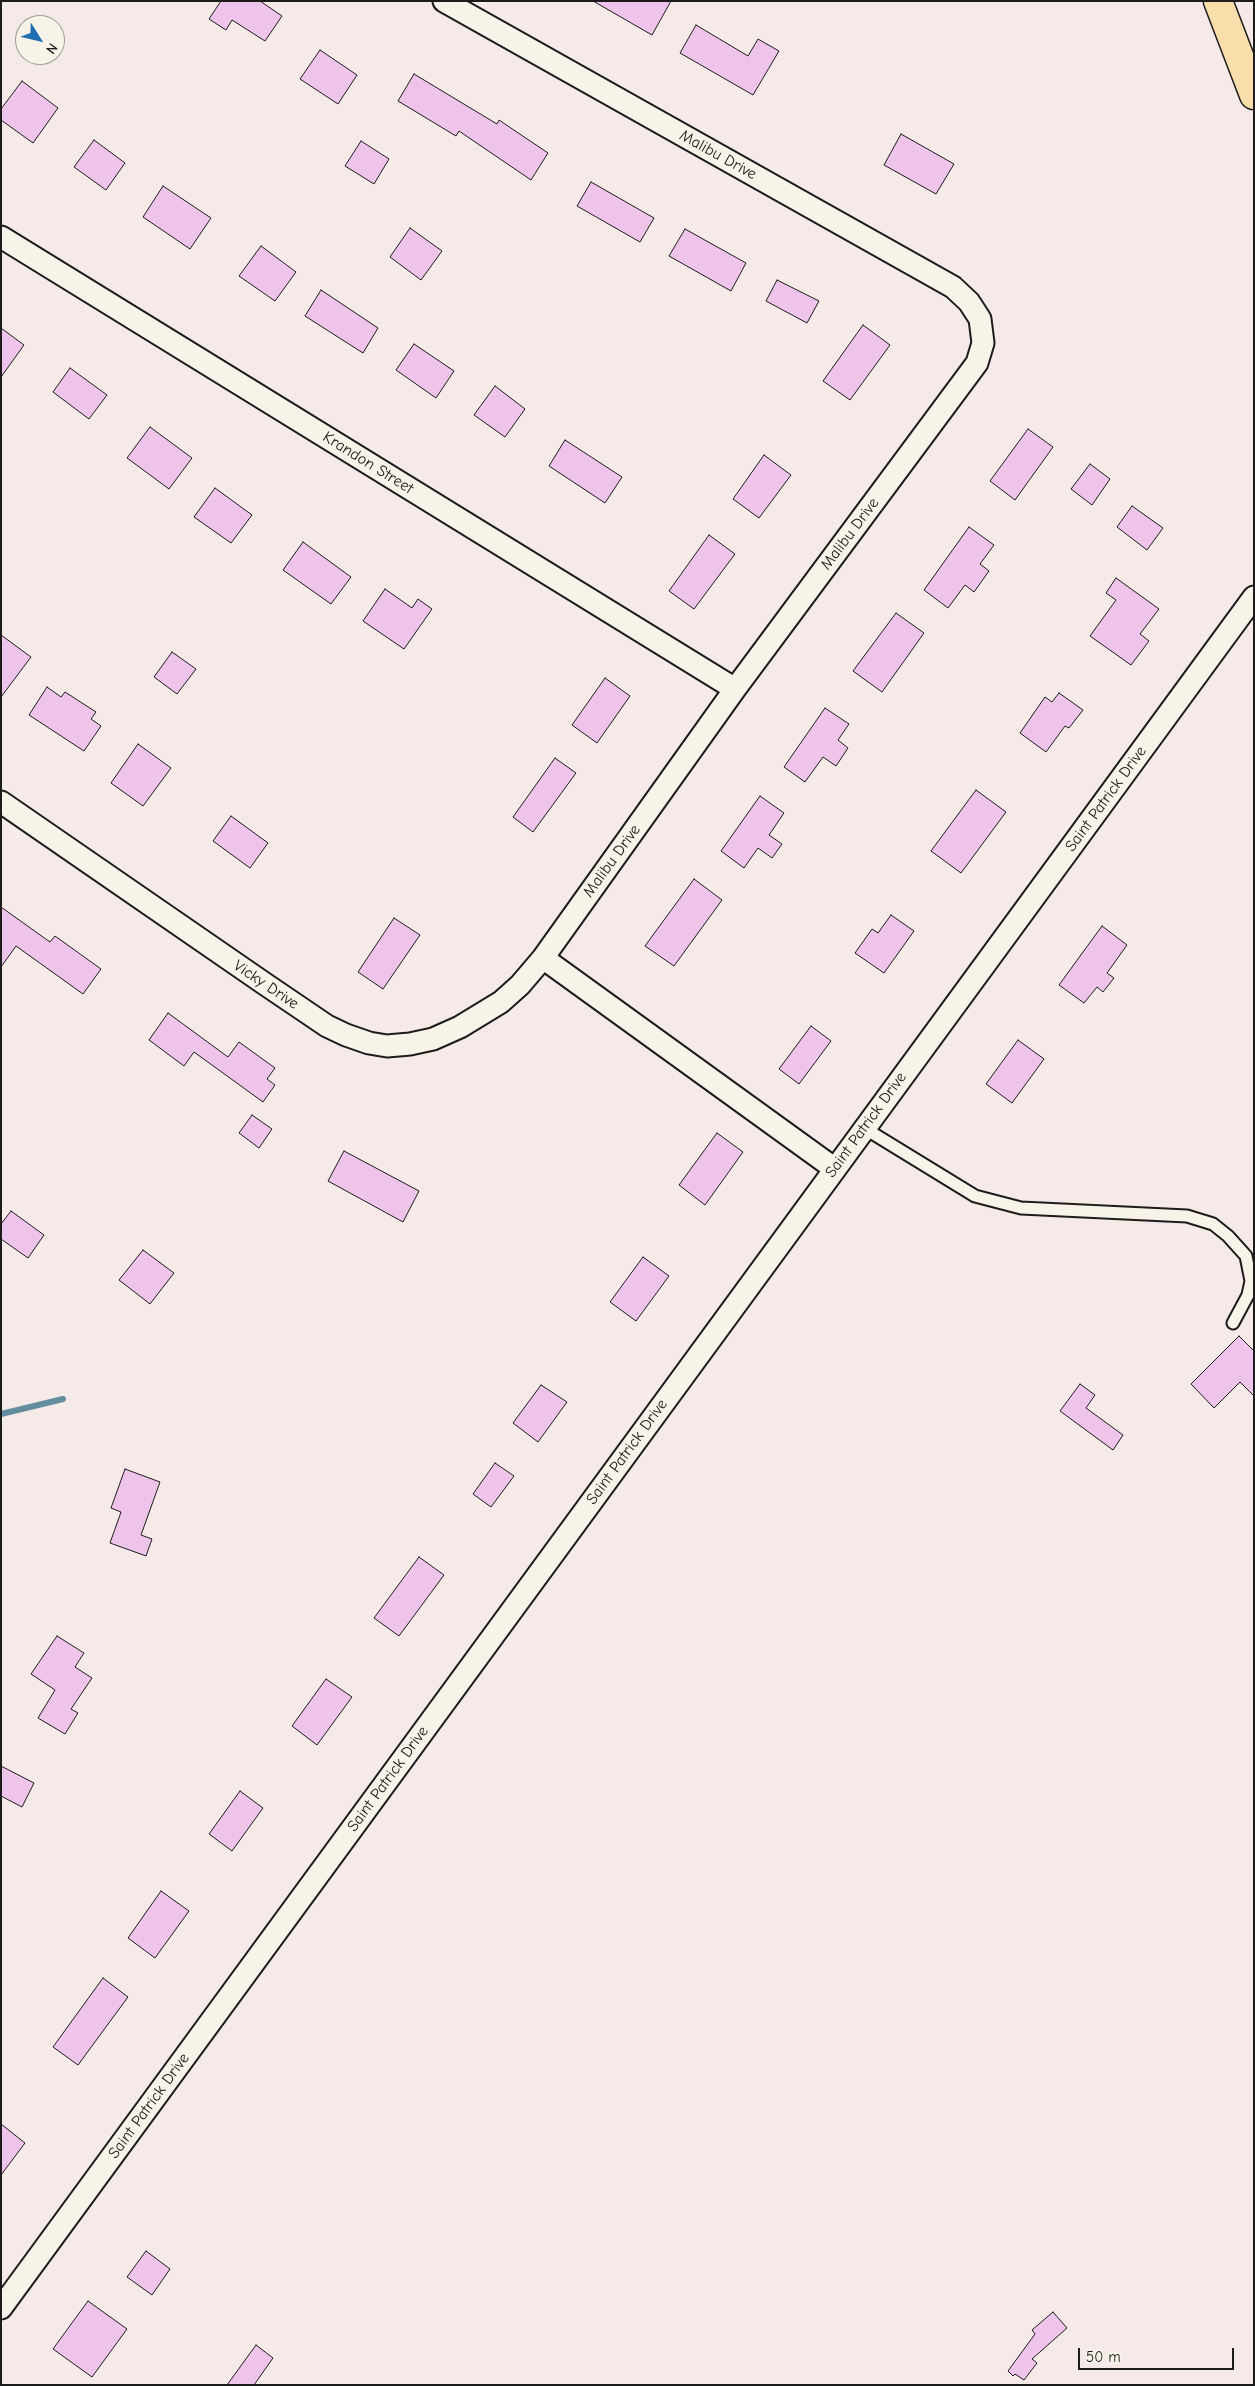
<!DOCTYPE html>
<style>
body{margin:0}
#map{position:relative;width:1255px;height:2386px;overflow:hidden;background:#f5eae8;font-family:"Comic Neue",sans-serif}
canvas{display:block}
.frame{position:absolute;inset:0;border:2px solid #1c1c1c;pointer-events:none}
.north{position:absolute;left:15px;top:15px;width:50px;height:50px;box-sizing:border-box;background:#f7f3e8;border:1px solid #9f9d96;border-radius:50%;rotate:126deg;font-size:14px;font-weight:700;line-height:20px;text-align:center;color:#1c1c1c}
.north::after{content:'';display:block;margin:auto;width:18px;height:22px;background:#1f6fb2;clip-path:polygon(50% 0,100% 100%,50% 72%,0 100%)}
.scale{position:absolute;left:1078px;top:2348px;width:156px;height:22px;box-sizing:border-box;border:2px solid #1c1c1c;border-top:0;padding-left:6px;font-size:15px;line-height:18px;white-space:nowrap;color:#1c1c1c;-webkit-text-stroke:4px #f7f3e8;paint-order:stroke}
</style>
<div id="map">
<canvas width="1255" height="2386"></canvas>
<div class="frame"></div>
<div class="north">N</div>
<div class="scale">50 m</div>
</div>
<script>
const c = document.querySelector('canvas').getContext('2d');
c.lineJoin = 'round';
const poly = rows => new Path2D(rows.map(r => 'M' + r).join(''));
function stroke(path, color, width, dash) { c.strokeStyle = color; c.lineWidth = width; c.lineCap = dash ? 'butt' : 'round'; c.setLineDash(dash || []); c.stroke(path); }
function paint(path, color) { c.fillStyle = color; c.fill(path, 'evenodd'); }
function write(font, color, halo, rows, align = 'center') {
  c.font = font + ' "Comic Neue",sans-serif'; c.lineWidth = 4; c.setLineDash([]); c.textBaseline = 'middle'; c.strokeStyle = halo; c.fillStyle = color; for (const [text, x, y, turn = 0] of rows) {
    c.save(); c.translate(x, y); c.rotate((+turn || 0) * Math.PI / 180); c.textAlign = isNaN(turn) ? turn : align; if (halo) c.strokeText(text, 0, 0); c.fillText(text, 0, 0); c.restore();
  }
}
const stream = poly([
 [1,1414,63,1399]
]);
const building = poly([
 [221,1,260,1,282,16,265,41,232,20,226,30,209,19,221,1],
 [593,1,671,1,652,35,593,1],
 [696,25,748,56,758,39,779,51,753,95,680,53,696,25],
 [320,50,357,75,338,104,300,79,320,50],
 [414,74,497,124,499,120,548,153,531,180,459,131,456,136,398,101,414,74],
 [22,81,58,108,33,143,1,120,1,109,22,81],
 [901,134,954,164,936,194,884,165,901,134],
 [94,140,125,163,106,190,74,167,94,140],
 [361,141,389,159,374,184,345,166,361,141],
 [591,182,654,218,640,242,577,206,591,182],
 [163,186,211,218,190,249,143,217,163,186],
 [410,228,442,251,421,280,390,257,410,228],
 [685,229,746,263,731,291,669,256,685,229],
 [261,246,296,272,275,301,239,276,261,246],
 [777,280,819,301,807,323,766,301,777,280],
 [321,290,378,328,363,353,305,316,321,290],
 [863,325,890,345,850,400,823,381,863,325],
 [1,328,24,345,1,377,1,328],
 [414,344,454,371,436,398,396,370,414,344],
 [70,368,107,395,89,419,53,392,70,368],
 [495,386,525,409,505,437,474,415,495,386],
 [150,427,192,458,169,489,127,458,150,427],
 [1028,429,1053,447,1015,500,990,481,1028,429],
 [565,440,622,477,605,503,549,466,565,440],
 [764,455,791,475,759,518,733,499,764,455],
 [1090,464,1110,479,1092,505,1071,489,1090,464],
 [215,488,252,515,231,543,194,517,215,488],
 [1132,506,1163,528,1147,550,1117,527,1132,506],
 [969,527,994,545,980,564,989,571,974,592,965,585,948,608,924,590,969,527],
 [709,535,735,554,694,609,669,591,709,535],
 [303,542,351,577,331,604,283,570,303,542],
 [1116,578,1159,609,1140,634,1149,641,1131,665,1090,636,1116,600,1106,593,1116,578],
 [385,589,412,608,418,599,432,609,404,649,363,621,385,589],
 [896,613,924,633,882,692,853,671,896,613],
 [1,635,31,657,1,697,1,635],
 [172,652,196,669,177,694,154,677,172,652],
 [605,678,630,696,597,743,572,725,605,678],
 [47,687,61,697,65,692,96,712,91,719,101,726,84,751,29,715,47,687],
 [1059,693,1083,710,1069,728,1065,726,1046,752,1020,733,1045,697,1052,702,1059,693],
 [825,708,849,724,838,740,848,748,836,766,823,757,805,782,784,767,825,708],
 [138,744,171,768,143,806,111,783,138,744],
 [555,758,576,773,533,832,513,817,555,758],
 [976,790,1006,812,961,873,931,851,976,790],
 [760,796,784,813,769,835,782,844,772,858,758,848,744,868,721,851,760,796],
 [231,816,268,843,250,868,213,841,231,816],
 [694,879,722,900,674,966,645,946,694,879],
 [1,907,50,942,55,936,101,969,83,994,16,946,1,967,1,907],
 [891,915,914,931,884,973,855,953,872,929,878,933,891,915],
 [394,918,420,935,383,989,358,972,394,918],
 [1102,926,1127,945,1107,973,1114,978,1103,992,1097,987,1084,1003,1059,985,1102,926],
 [168,1013,228,1057,239,1042,275,1068,267,1079,275,1085,263,1102,194,1052,184,1066,149,1040,168,1013],
 [811,1026,831,1041,799,1084,779,1069,811,1026],
 [1018,1040,1044,1059,1012,1103,986,1084,1018,1040],
 [252,1115,272,1129,259,1148,239,1133,252,1115],
 [717,1133,743,1152,705,1205,679,1185,717,1133],
 [344,1151,419,1191,403,1222,328,1181,344,1151],
 [11,1211,44,1235,28,1258,1,1239,1,1224,11,1211],
 [143,1250,174,1273,150,1304,119,1280,143,1250],
 [643,1257,669,1276,636,1321,610,1302,643,1257],
 [1239,1336,1254,1351,1254,1396,1240,1382,1214,1408,1191,1384,1239,1336],
 [1080,1384,1095,1395,1086,1408,1123,1435,1113,1450,1060,1411,1080,1384],
 [541,1385,567,1402,538,1442,513,1423,541,1385],
 [495,1463,514,1476,491,1507,473,1494,495,1463],
 [125,1469,160,1482,141,1535,152,1539,146,1556,110,1543,121,1512,111,1508,125,1469],
 [419,1557,444,1575,399,1636,374,1618,419,1557],
 [57,1636,84,1653,75,1667,92,1678,71,1709,78,1713,65,1734,38,1718,55,1690,31,1674,57,1636],
 [326,1679,352,1697,317,1745,292,1726,326,1679],
 [1,1766,34,1783,22,1807,1,1796,1,1766],
 [240,1791,263,1808,232,1851,209,1834,240,1791],
 [161,1891,189,1911,155,1958,128,1938,161,1891],
 [103,1978,128,1997,78,2065,53,2047,103,1978],
 [1,2124,25,2143,1,2175,1,2124],
 [146,2251,170,2269,152,2295,127,2277,146,2251],
 [88,2301,127,2329,92,2377,53,2349,88,2301],
 [1053,2312,1067,2328,1032,2359,1037,2363,1024,2380,1015,2374,1013,2376,1008,2371,1035,2334,1032,2330,1053,2312],
 [256,2345,273,2358,254,2385,227,2385,256,2345]
]);
const lane = poly([
 [864,1128,975,1196,1021,1208,1187,1216,1213,1224,1228,1236,1246,1256,1251,1281,1248,1295,1233,1323]
]);
const street = poly([
 [1,237,735,689],
 [1,802,265,984,327,1026,346,1035,369,1043,387,1046,410,1044,433,1039,460,1027,501,1002,520,985,543,958,735,689,977,363,983,343,980,319,969,302,953,287,444,1],
 [543,958,835,1169],
 [1,2308,1254,597]
]);
const highway = poly([
 [1218,1,1254,95]
]);
const streetNames = [
 ["Malibu Drive",718,155,29],
 ["Krandon Street",368,463,32],
 ["Malibu Drive",850,534,-53],
 ["Saint Patrick Drive",1106,799,-54],
 ["Malibu Drive",612,861,-54],
 ["Vicky Drive",266,985,34],
 ["Saint Patrick Drive",866,1125,-54],
 ["Saint Patrick Drive",627,1452,-54],
 ["Saint Patrick Drive",388,1779,-54],
 ["Saint Patrick Drive",149,2106,-54]
];
stroke(stream, '#648d9f', 6);
paint(building, '#efc4ea');
stroke(building, '#1c1c1c', 1);
stroke(lane, '#1c1c1c', 15);
stroke(street, '#1c1c1c', 25);
stroke(highway, '#1c1c1c', 31);
stroke(lane, '#f7f3e8', 11);
stroke(street, '#f7f3e8', 21);
stroke(highway, '#f8deab', 28);
write('16px', '#1c1c1c', '#f7f3e8', streetNames);
</script>
